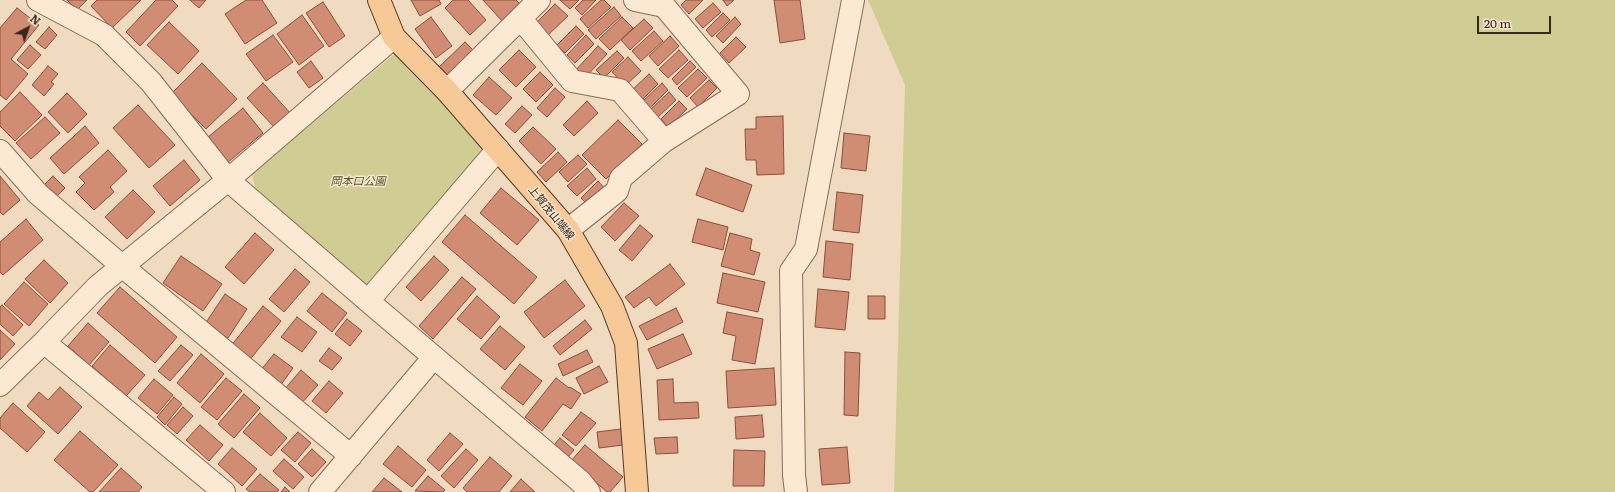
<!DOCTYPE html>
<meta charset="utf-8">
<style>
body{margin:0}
#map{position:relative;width:1615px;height:492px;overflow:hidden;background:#f0dbc0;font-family:Literata,serif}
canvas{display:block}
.north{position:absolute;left:8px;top:8px;width:40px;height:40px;-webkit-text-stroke:3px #f7e6d0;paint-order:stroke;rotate:41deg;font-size:11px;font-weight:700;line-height:16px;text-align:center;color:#39261c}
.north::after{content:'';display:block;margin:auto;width:14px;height:18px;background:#39261c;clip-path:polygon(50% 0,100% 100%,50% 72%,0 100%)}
.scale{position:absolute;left:1477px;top:16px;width:74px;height:18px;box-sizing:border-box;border:2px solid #39261c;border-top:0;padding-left:5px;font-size:12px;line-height:14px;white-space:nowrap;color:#39261c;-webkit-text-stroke:3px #f7e6d0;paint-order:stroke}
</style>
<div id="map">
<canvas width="1615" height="492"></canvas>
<div class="north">N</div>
<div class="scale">20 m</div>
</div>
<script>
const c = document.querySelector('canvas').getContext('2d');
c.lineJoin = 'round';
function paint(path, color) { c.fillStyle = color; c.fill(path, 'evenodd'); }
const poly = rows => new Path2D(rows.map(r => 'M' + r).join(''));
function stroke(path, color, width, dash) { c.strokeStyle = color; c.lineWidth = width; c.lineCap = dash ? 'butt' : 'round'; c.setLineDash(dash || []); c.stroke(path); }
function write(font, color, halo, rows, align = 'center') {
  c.font = font + ' Literata,"Noto Sans JP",serif'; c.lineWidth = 3; c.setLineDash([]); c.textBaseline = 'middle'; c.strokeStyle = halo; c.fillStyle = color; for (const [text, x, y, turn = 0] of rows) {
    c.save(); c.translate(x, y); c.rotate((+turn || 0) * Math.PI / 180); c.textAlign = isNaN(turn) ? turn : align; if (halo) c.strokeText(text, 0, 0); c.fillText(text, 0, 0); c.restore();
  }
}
const green = poly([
 [868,0,1615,0,1615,492,894,492,905,85],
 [398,51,486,148,367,288,256,192,252,174]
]);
const building = poly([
 [67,0,87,0,77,10,67,0],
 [97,0,141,0,112,28,91,6,97,0],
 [156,0,172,0,178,6,140,46,126,32,156,0],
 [190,0,206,0,199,8,190,0],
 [246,0,262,0,277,23,245,44,225,14,246,0],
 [411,0,439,0,441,4,420,16,411,0],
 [453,0,468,0,486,20,470,35,445,8,453,0],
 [483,0,516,0,520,4,502,21,483,0],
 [560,0,579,0,570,9,560,0],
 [583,0,596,0,582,15,575,8,583,0],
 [601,0,604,0,611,7,588,28,580,19,601,0],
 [686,0,703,0,689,14,681,5,686,0],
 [723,0,734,0,727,6,723,0],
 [774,0,800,0,805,39,780,43,774,0],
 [323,2,345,36,329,47,306,13,323,2],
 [713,3,721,12,703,28,695,19,713,3],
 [555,4,568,16,548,35,536,23,555,4],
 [614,7,621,16,596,39,588,30,614,7],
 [17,8,39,25,11,59,28,74,6,100,0,95,0,28,17,8],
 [723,13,730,20,712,37,706,30,723,13],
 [302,15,324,46,299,65,277,34,302,15],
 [431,17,452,46,436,58,415,29,431,17],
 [622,17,633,28,610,50,599,39,622,17],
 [735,17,741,24,723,43,716,36,735,17],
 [644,19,653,28,630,50,621,40,644,19],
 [169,22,199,51,178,74,147,45,169,22],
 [576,26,584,34,565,53,557,45,576,26],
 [49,27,57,35,45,49,36,42,49,27],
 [654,31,663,41,641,61,632,51,654,31],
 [273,35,293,62,266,81,246,54,273,35],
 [586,35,594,44,575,63,567,55,586,35],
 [670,36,679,46,658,66,649,56,670,36],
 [736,37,746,47,729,63,720,53,736,37],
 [465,42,476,53,449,78,439,67,465,42],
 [30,45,41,55,28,69,17,60,30,45],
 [598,46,607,54,583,80,574,72,598,46],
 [519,50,536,67,516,87,499,70,519,50],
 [679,50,688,60,668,78,659,69,679,50],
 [617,51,624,58,604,78,596,70,617,51],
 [628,57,641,71,625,86,612,72,628,57],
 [311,61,323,78,309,88,297,72,311,61],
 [690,61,696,67,677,85,672,79,690,61],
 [202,63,237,99,206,129,171,94,202,63],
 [48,66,58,74,51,82,54,84,44,96,32,85,48,66],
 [698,69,707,78,687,97,678,88,698,69],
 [540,72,553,85,536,102,523,89,540,72],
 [649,74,658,84,639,103,630,92,649,74],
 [489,77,512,98,496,115,473,95,489,77],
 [709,80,717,88,698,107,690,98,709,80],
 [263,83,291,114,275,128,247,98,263,83],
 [662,83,668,90,650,108,643,101,662,83],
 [555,88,565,97,547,117,537,108,555,88],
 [20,92,42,115,15,141,0,126,0,112,20,92],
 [669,92,676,100,657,118,650,110,669,92],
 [67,93,87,114,68,133,48,112,67,93],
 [587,101,598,113,574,136,563,125,587,101],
 [679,101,687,109,668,127,661,119,679,101],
 [138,105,175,145,149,168,113,128,138,105],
 [522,106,532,115,515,133,505,124,522,106],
 [243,108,263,133,227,163,207,138,243,108],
 [783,116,784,174,757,175,756,160,746,160,745,129,756,129,756,117,783,116],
 [45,117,60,133,31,159,16,143,45,117],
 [618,120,642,144,606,179,582,155,618,120],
 [85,126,99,143,64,174,50,158,85,126],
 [533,127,556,149,541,164,519,141,533,127],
 [844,133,870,136,866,171,841,168,844,133],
 [108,150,127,171,110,187,114,192,94,210,76,192,85,183,79,177,108,150],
 [558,152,567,162,546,182,537,172,558,152],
 [578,155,587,164,568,182,559,172,578,155],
 [184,160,200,180,170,206,153,186,184,160],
 [587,168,596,179,577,196,567,186,587,168],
 [706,168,752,185,743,212,696,195,706,168],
 [0,176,20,200,3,215,0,212,0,176],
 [53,176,65,188,52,201,40,189,53,176],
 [598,181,607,191,590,207,581,198,598,181],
 [501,188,539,220,517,245,480,213,501,188],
 [133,190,155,212,127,239,105,217,133,190],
 [837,192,863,195,859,233,833,230,837,192],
 [624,203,639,216,615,241,601,227,624,203],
 [465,215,537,277,514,304,442,242,465,215],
 [26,219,43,240,3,275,0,272,0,242,26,219],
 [698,219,728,227,723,250,692,242,698,219],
 [640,225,653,236,632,261,619,250,640,225],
 [255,233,274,250,244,284,225,267,255,233],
 [730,233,752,239,750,250,760,253,754,275,721,266,730,233],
 [826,241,853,244,850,280,823,277,826,241],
 [181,256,222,284,203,311,163,283,181,256],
 [434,256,449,270,421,301,406,287,434,256],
 [44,260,68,283,50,303,25,279,44,260],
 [670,264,685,284,656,306,649,297,634,308,625,297,670,264],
 [295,269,310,282,284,312,269,299,295,269],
 [723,273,765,282,758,312,717,303,723,273],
 [462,277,476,289,433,339,419,326,462,277],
 [565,280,585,306,544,338,524,312,565,280],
 [24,282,48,304,29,326,4,304,24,282],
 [120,287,177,337,155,363,97,313,120,287],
 [818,289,849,292,845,330,815,327,818,289],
 [322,293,347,313,332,332,307,311,322,293],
 [225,294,247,309,228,338,205,324,225,294],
 [477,296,500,317,481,339,457,319,477,296],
 [868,296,885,296,885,319,868,319,868,296],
 [2,305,23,325,13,336,0,324,0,307,2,305],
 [263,306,281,321,248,362,230,347,263,306],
 [676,308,683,322,647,340,639,326,676,308],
 [727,312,763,319,755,364,732,360,736,336,723,333,727,312],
 [297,317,317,332,302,352,281,337,297,317],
 [347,319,362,331,350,346,335,334,347,319],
 [585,320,592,329,560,355,553,346,585,320],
 [88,323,109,342,89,365,68,346,88,323],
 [500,326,525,347,505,370,480,349,500,326],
 [0,330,15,344,0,360,0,330],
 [683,334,692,354,657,369,648,349,683,334],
 [110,345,145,375,126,396,92,366,110,345],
 [181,345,193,355,170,381,158,371,181,345],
 [329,348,342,358,332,370,319,361,329,348],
 [587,350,593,362,563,376,558,364,587,350],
 [845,352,860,353,858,416,844,415,845,352],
 [201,354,224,374,200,403,177,383,201,354],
 [274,354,293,368,280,386,260,371,274,354],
 [520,364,542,381,523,405,501,388,520,364],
 [599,366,608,382,584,394,576,378,599,366],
 [774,368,776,405,728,408,726,371,774,368],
 [301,370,318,385,300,405,284,390,301,370],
 [226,378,242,391,217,420,201,407,226,378],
 [556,378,569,388,570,387,581,394,571,409,563,404,542,431,525,417,556,378],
 [154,379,173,395,157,414,138,398,154,379],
 [673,379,674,403,698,402,699,418,659,420,657,380,673,379],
 [329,381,343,393,326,413,312,401,329,381],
 [60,387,82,407,58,434,27,406,39,392,48,400,60,387],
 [244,394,260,408,234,438,218,424,244,394],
 [174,397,182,404,165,425,157,417,174,397],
 [13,403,45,432,27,452,0,428,0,418,13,403],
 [183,407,193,416,177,434,167,425,183,407],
 [581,412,596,423,576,446,562,435,581,412],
 [260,413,287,438,271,456,243,432,260,413],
 [762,415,764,437,736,439,735,417,762,415],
 [200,425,223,445,209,461,186,440,200,425],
 [621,429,623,445,599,448,597,432,621,429],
 [80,431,118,465,93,492,90,492,54,460,80,431],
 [298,432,311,443,295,462,281,450,298,432],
 [450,433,463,444,439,471,427,460,450,433],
 [677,437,678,453,656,454,654,438,677,437],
 [560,438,574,450,567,458,553,446,560,438],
 [585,445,623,477,610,492,607,492,571,461,585,445],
 [398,446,426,470,412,487,383,464,398,446],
 [847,447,850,483,822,485,819,449,847,447],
 [232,448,257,469,242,486,218,464,232,448],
 [312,449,326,462,312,477,298,464,312,449],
 [466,449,478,460,454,488,441,476,466,449],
 [734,450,765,451,764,486,733,486,734,450],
 [490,457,512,476,499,492,467,492,463,488,490,457],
 [284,459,304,477,293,489,273,471,284,459],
 [121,468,142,487,138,492,99,492,121,468],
 [260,474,279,490,277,492,250,492,246,489,260,474],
 [428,476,445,490,443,492,415,491,428,476],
 [384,478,402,492,372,492,384,478],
 [521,479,535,492,510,492,521,479],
 [285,487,290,492,281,492,285,487]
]);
const minor = poly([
 [38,0,104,35,151,82,228,180,368,301,581,482,589,492],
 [521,19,572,81,620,90,664,141],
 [447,91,539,0],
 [0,151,38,194,122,266,351,456],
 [568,230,617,191,621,178,664,141,738,94,664,6,635,0],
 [368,301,498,149],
 [44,342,224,492],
 [0,385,44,342,98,286,228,180,394,37],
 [320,492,434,357],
 [796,492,794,475,791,271,806,249,853,0]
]);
const major = poly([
 [379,0,394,37,447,91,568,230,612,306,626,343,637,492]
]);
const parkNames = [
 ["岡本口公園",358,182]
];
const streetNames = [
 ["上賀茂山端線",551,213,51]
];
paint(green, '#cfcd94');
paint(building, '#d18c74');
stroke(building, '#8b4f3b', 1);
stroke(minor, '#8b6b57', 24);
stroke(major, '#583a2c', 24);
stroke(minor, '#fbe9d4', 22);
stroke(major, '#f6c996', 22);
write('italic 11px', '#525722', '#f7e6d0', parkNames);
write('11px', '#39261c', '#f7e6d0', streetNames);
</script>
